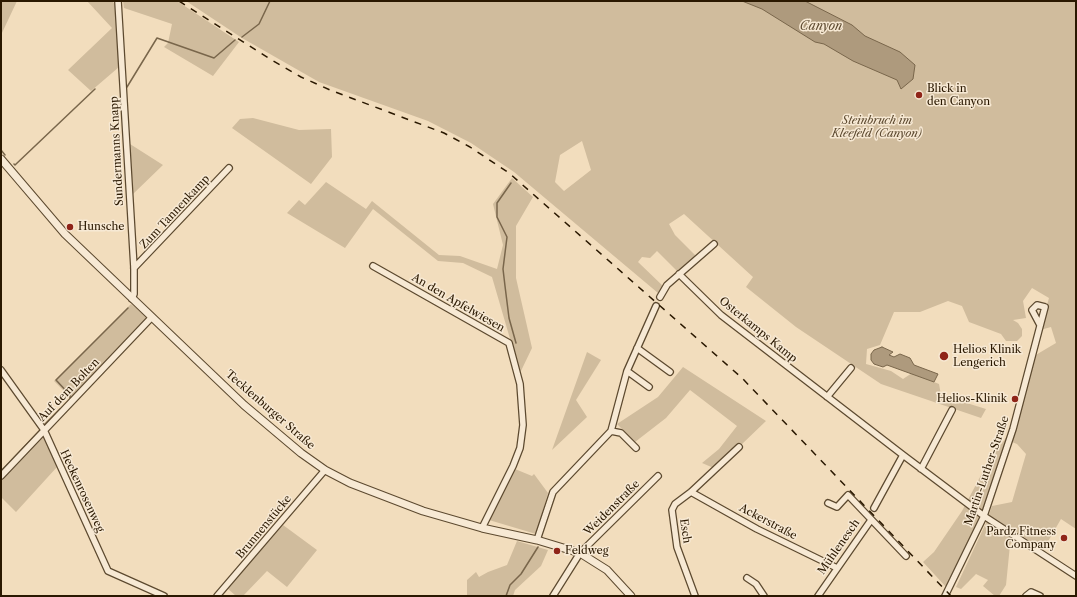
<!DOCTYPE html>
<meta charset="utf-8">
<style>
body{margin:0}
#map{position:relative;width:1077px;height:597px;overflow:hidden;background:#f2ddbd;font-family:"Libre Caslon Text",serif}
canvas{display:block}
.frame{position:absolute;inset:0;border:2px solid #2a1800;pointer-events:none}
</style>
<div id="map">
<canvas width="1077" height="597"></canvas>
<div class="frame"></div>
</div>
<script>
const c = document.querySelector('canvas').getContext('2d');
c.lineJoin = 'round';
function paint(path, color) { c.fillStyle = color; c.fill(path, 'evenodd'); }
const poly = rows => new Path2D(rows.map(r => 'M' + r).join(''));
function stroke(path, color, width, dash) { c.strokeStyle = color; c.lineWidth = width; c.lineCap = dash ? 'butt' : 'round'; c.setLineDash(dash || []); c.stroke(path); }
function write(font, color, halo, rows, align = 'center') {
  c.font = font + ' "Libre Caslon Text",serif'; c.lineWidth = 3; c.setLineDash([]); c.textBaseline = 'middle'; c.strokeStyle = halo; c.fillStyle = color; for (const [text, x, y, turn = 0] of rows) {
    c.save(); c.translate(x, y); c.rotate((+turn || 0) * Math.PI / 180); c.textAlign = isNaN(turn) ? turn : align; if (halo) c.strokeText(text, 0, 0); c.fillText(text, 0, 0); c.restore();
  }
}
const green = poly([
 [1,1,17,1,1,35],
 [87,1,112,1,117,6,119,67,91,91,68,70,112,28],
 [123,1,177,1,239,42,213,76,164,47,168,43,172,24,124,8],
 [186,1,1076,1,1076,529,1061,519,1043,550,1018,533,1010,545,1006,585,999,596,995,596,983,586,988,580,976,574,961,589,956,587,986,523,992,506,1012,502,1026,454,1017,444,1012,442,1031,369,1034,356,1056,343,1051,327,1040,330,1049,298,1032,288,1023,301,1026,318,1013,320,1018,323,1022,329,1022,336,1017,341,1006,341,1001,334,969,322,962,306,948,301,920,312,894,312,880,345,867,349,866,364,891,371,903,379,912,373,939,384,941,395,986,409,981,418,881,384,796,327,746,287,753,277,684,214,669,224,675,235,696,256,678,272,657,251,650,258,642,257,638,262,663,286,658,293,514,172,471,143,428,121,319,82,242,38],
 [582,141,591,170,564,191,555,182,560,155],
 [253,118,299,130,331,129,332,157,311,184,232,128,240,119],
 [130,144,163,165,133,194],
 [512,178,533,197,516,226,516,278,532,348,520,373,492,277,463,263,438,261,373,209,345,248,287,213,299,200,305,205,326,182,366,209,372,201,439,255,460,256,497,269,503,245,493,204],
 [131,304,148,318,72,399,54,381],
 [587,352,601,360,576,400,587,417,552,450],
 [683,367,766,421,716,469,702,463,719,449,737,426,690,390,666,418,635,442,617,424,658,397],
 [43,434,57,467,16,512,1,497,1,479],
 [1008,435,981,518,946,587,923,562,934,552,962,511,988,462],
 [515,469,532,476,534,474,548,493,536,534,489,520],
 [283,525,317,550,287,587,267,571,243,596,236,596,227,588],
 [517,541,548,550,541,566,515,590,513,596,467,596,467,580,476,572,479,577,488,572,507,565]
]);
const water = poly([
 [742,1,805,1,852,25,865,36,900,52,915,65,913,79,901,89,897,80,853,61,824,44,815,42,762,9,742,1],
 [882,347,893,352,889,355,894,357,900,354,910,358,914,365,938,374,934,382,887,365,883,367,874,364,871,360,871,354,874,350,882,347]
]);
const stream = poly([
 [242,37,259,24,270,1],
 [127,87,157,38,214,58,235,40],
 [1,150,5,155],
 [14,164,15,165,95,89],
 [511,183,497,203,497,217,507,237,503,269,505,286,509,318,516,343],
 [70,398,70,395,56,380,128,308],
 [43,426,60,409],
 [1,471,41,429],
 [506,596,510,585,521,574,538,547]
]);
const minor = poly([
 [118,1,134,268,134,294,132,299],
 [373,266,509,343,520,384,523,425,520,448,513,466,482,528],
 [134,268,229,168],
 [679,274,721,315,903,455,984,516,1076,576],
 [660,297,667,285,714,244],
 [637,348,670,372],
 [1,370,44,430,108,571,164,596],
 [627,371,649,387],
 [827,397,851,368],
 [611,431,621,433,636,448],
 [921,469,952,410],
 [1,476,151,318],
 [691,492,757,529,837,568],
 [828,503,837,507,848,495,906,556],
 [874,508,903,455],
 [537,540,553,492,611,431,627,371,656,306],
 [747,578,756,584,764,596],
 [217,596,325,470],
 [553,596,580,553,658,476],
 [695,596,677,547,672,510,675,504,691,492,739,447],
 [818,596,871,520],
 [945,596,984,516,1013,429,1045,307,1037,305,1032,310,1040,325],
 [1026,596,1031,592,1040,596]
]);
const tertiary = poly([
 [1,159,65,234,244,405,301,453,325,470,350,483,423,511,482,528,537,540,580,553,607,570,631,596]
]);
const rail = poly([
 [179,1,270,59,301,77,330,90,444,133,470,147,509,173,742,378,951,596]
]);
const markers = [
 [919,95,4,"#8f2418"],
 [70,227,4,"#8f2418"],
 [944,356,5,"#8f2418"],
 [1015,399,4,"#8f2418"],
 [1064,538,4,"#8f2418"],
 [557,551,4,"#8f2418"]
];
const poiNames = [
 ["Blick in",927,89],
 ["den Canyon",927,102],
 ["Hunsche",78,227],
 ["Helios Klinik",953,350],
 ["Lengerich",953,363],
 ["Helios-Klinik",1007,399,"right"],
 ["Pardz Fitness",1056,532,"right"],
 ["Company",1056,545,"right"],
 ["Feldweg",565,551]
];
const parkNames = [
 ["Steinbruch im",877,121],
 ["Kleefeld (Canyon)",877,134]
];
const streetNames = [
 ["Sundermanns Knapp",117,151,-93],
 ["Zum Tannenkamp",175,212,-47],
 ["An den Apfelwiesen",458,303,30],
 ["Osterkamps Kamp",758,330,39],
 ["Auf dem Bolten",69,390,-46],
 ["Tecklenburger Straße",270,410,41],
 ["Martin-Luther-Straße",987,471,-71],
 ["Heckenrosenweg",82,491,65],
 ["Weidenstraße",612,508,-45],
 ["Ackerstraße",768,522,28],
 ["Brunnenstücke",264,527,-50],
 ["Esch",685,531,81],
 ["Mühlenesch",839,547,-55]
];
const waterNames = [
 ["Canyon",821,27]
];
paint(green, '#d0bc9d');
paint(water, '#ae9a7d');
stroke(water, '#79664b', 1);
stroke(stream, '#79664b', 1.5);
stroke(minor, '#5c492f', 8);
stroke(tertiary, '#5c492f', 9);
stroke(minor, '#f7e9d4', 5.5);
stroke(tertiary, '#f7e9d4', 7);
stroke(rail, '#2a1800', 1.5, [7, 7]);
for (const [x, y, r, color] of markers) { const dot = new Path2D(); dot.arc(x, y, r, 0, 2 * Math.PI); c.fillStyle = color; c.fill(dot); stroke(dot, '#f7e9d4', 1.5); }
write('11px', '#2a1800', '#f7e9d4', poiNames, 'left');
write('italic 11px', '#5c492f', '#f7e9d4', parkNames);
write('11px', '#2a1800', '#f7e9d4', streetNames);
write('italic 12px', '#5f4c32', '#f7e9d4', waterNames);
</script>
